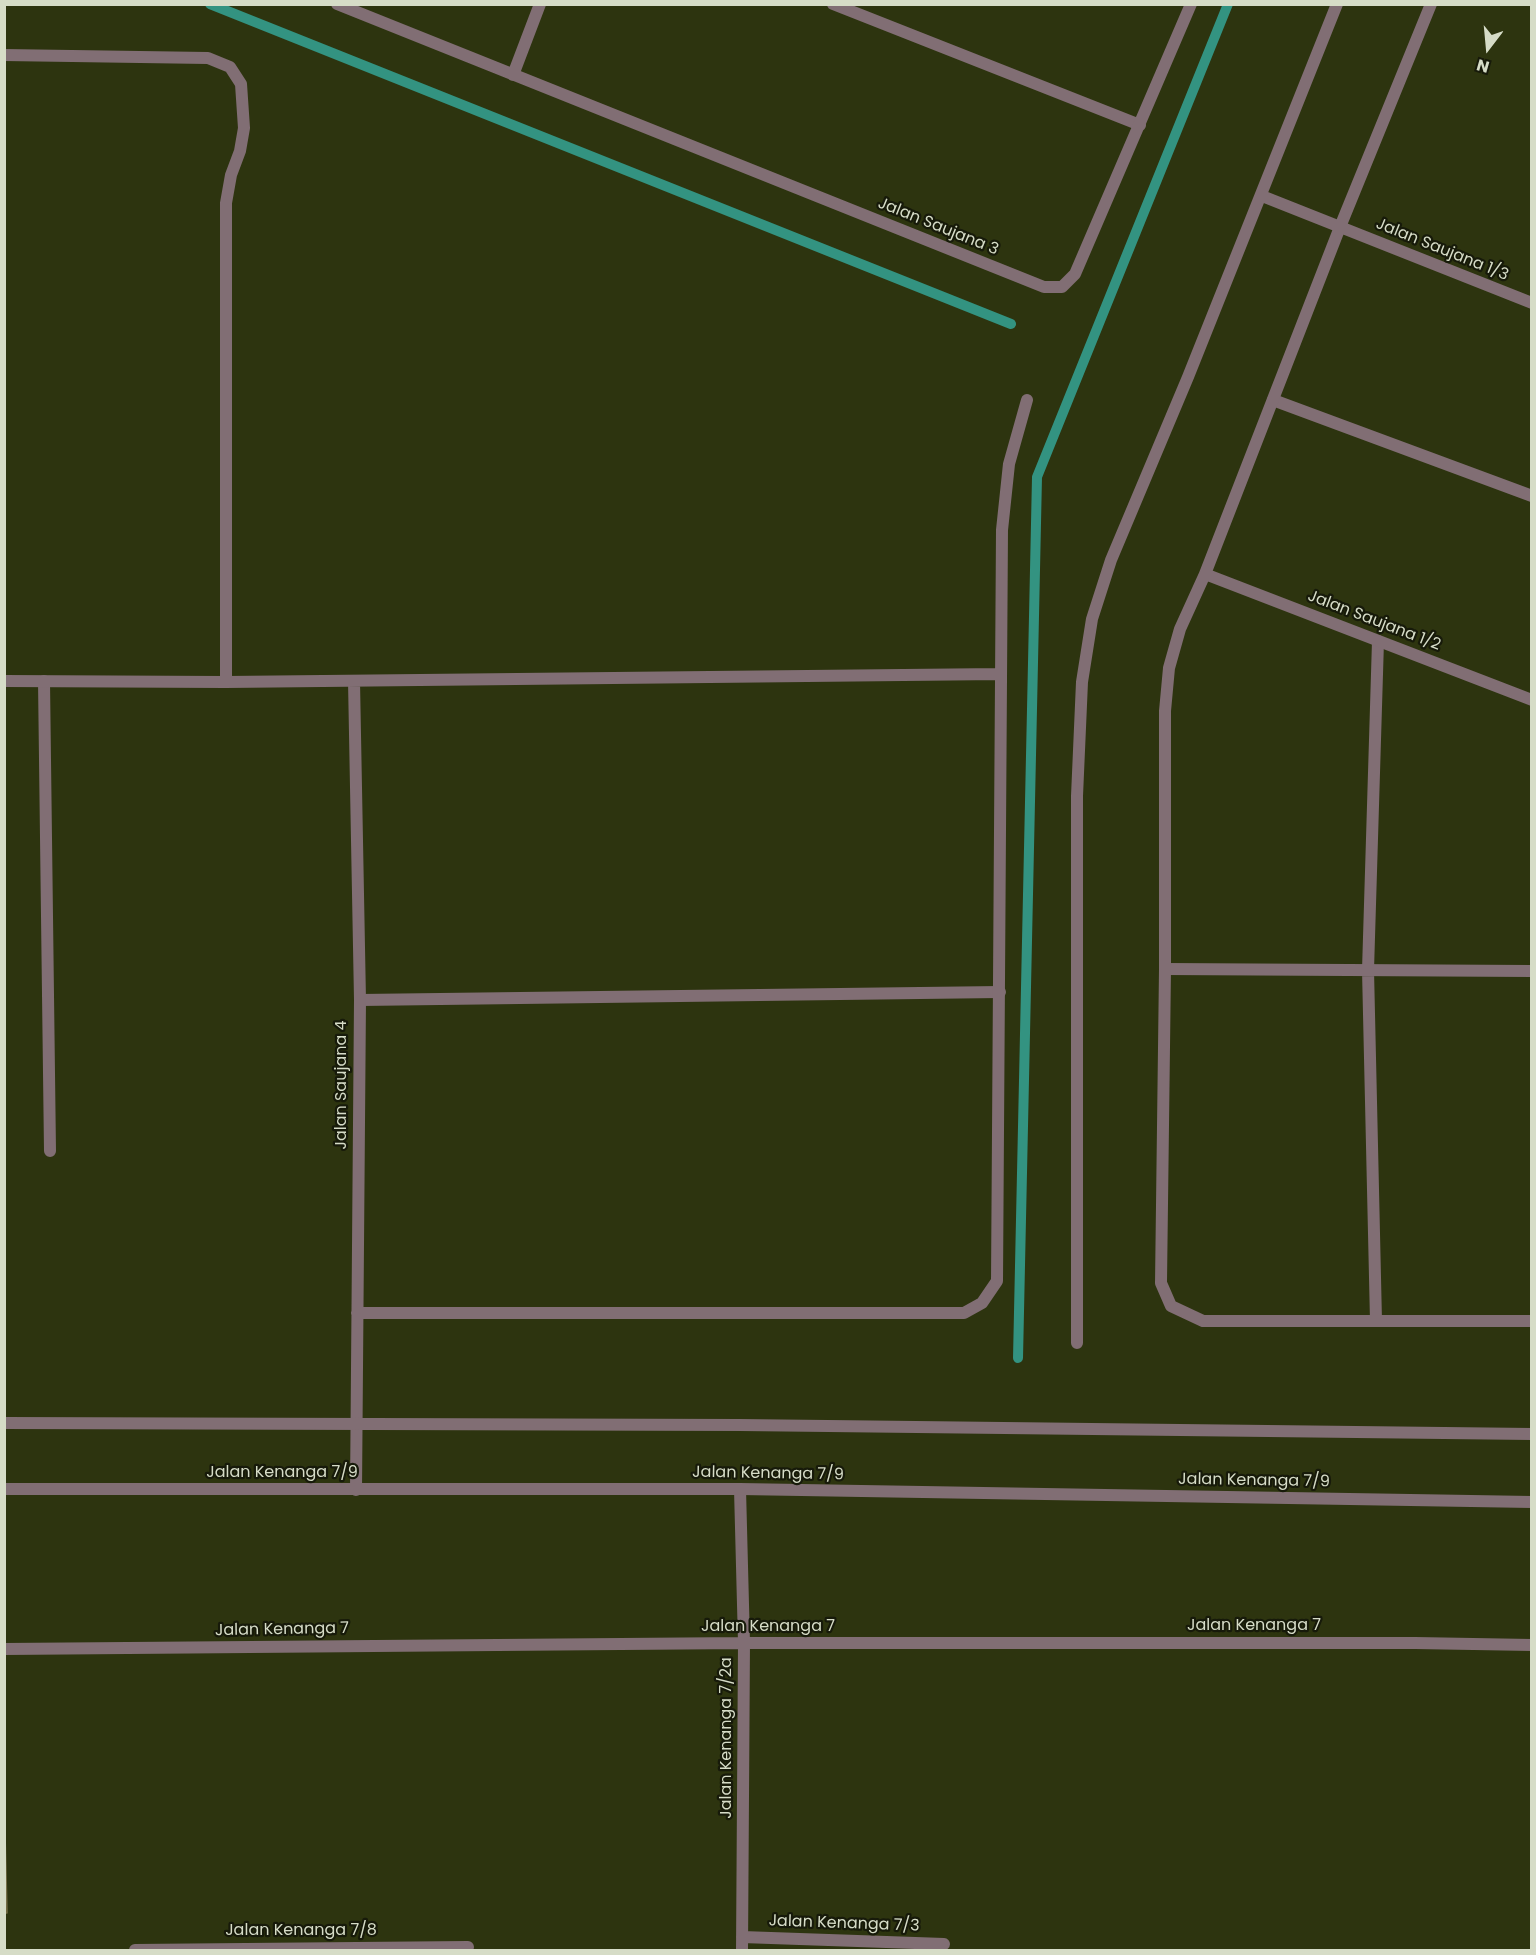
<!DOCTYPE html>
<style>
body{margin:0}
#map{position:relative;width:1536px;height:1955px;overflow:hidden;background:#2d340f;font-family:Poppins,sans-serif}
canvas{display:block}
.frame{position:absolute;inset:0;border:6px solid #d6dcc7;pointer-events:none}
.north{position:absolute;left:1458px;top:18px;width:60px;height:60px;-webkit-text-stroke:4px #171a0a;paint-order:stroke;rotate:196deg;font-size:16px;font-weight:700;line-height:24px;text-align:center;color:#d6dcc7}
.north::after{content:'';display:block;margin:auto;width:21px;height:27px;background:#d6dcc7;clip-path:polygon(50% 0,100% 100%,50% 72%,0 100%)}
</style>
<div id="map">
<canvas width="1536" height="1955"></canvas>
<div class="frame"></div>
<div class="north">N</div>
</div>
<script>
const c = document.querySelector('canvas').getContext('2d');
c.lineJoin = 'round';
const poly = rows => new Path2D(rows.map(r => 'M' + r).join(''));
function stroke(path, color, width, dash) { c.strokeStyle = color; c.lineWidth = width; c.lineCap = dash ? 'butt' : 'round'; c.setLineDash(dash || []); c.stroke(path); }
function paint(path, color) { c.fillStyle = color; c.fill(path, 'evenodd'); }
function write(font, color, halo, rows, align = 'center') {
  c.font = font + ' Poppins,sans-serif'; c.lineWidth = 4.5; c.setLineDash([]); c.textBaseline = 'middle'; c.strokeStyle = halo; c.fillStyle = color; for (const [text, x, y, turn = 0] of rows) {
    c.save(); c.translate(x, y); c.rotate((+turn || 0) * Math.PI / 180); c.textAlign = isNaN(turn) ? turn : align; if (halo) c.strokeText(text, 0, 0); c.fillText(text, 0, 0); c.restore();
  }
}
const stream = poly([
 [210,4,1011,324],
 [1018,1358,1037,477,1228,4]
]);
const building = poly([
 [4,1832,5,1832,7,1913,4,1913,4,1832]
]);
const service = poly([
 [833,4,1140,125],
 [1273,400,1532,496],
 [44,681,50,1151],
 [1165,969,1532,971],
 [360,1000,1000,992],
 [1376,1321,1368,970,1378,641]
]);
const minor = poly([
 [337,4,1044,287,1062,287,1075,274,1191,4],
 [1431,4,1340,227,1205,574,1180,629,1169,668,1165,711,1165,969,1161,1283,1171,1306,1203,1321,1532,1321],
 [4,55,208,58,230,67,241,84,244,128,240,151,231,175,226,203,226,682],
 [513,75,540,4],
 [1262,196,1532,303],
 [1205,574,1532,700],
 [4,681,226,682,1000,674],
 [354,681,360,1000,356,1490],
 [357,1313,964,1313,982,1303,997,1281,1002,530,1009,464,1027,400],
 [1077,1343,1077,796,1082,682,1092,619,1111,560,1188,377,1337,4],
 [740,1489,744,1643,742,1950],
 [4,1649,744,1643,1415,1643,1532,1645],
 [742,1937,944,1944],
 [135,1950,468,1947]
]);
const tertiary = poly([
 [4,1423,740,1425,1532,1434],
 [4,1489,740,1489,1532,1502]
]);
const streetNames = [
 ["Jalan Saujana 3",938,227,22],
 ["Jalan Saujana 1/3",1442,250,22],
 ["Jalan Saujana 1/2",1374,621,21],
 ["Jalan Saujana 4",342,1085,-90],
 ["Jalan Kenanga 7/9",282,1473],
 ["Jalan Kenanga 7/9",768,1474,1],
 ["Jalan Kenanga 7/9",1254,1481,1],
 ["Jalan Kenanga 7",1254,1626],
 ["Jalan Kenanga 7",768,1627],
 ["Jalan Kenanga 7",282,1630,-1],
 ["Jalan Kenanga 7/2a",727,1738,-90],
 ["Jalan Kenanga 7/3",844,1924,2],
 ["Jalan Kenanga 7/8",301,1931]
];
stroke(stream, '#339381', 10);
paint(building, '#574e1b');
stroke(building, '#756e47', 1.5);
stroke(service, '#816e74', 12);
stroke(minor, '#816e74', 12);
stroke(tertiary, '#816e74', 12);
write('16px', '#d6dcc7', '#171a0a', streetNames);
</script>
